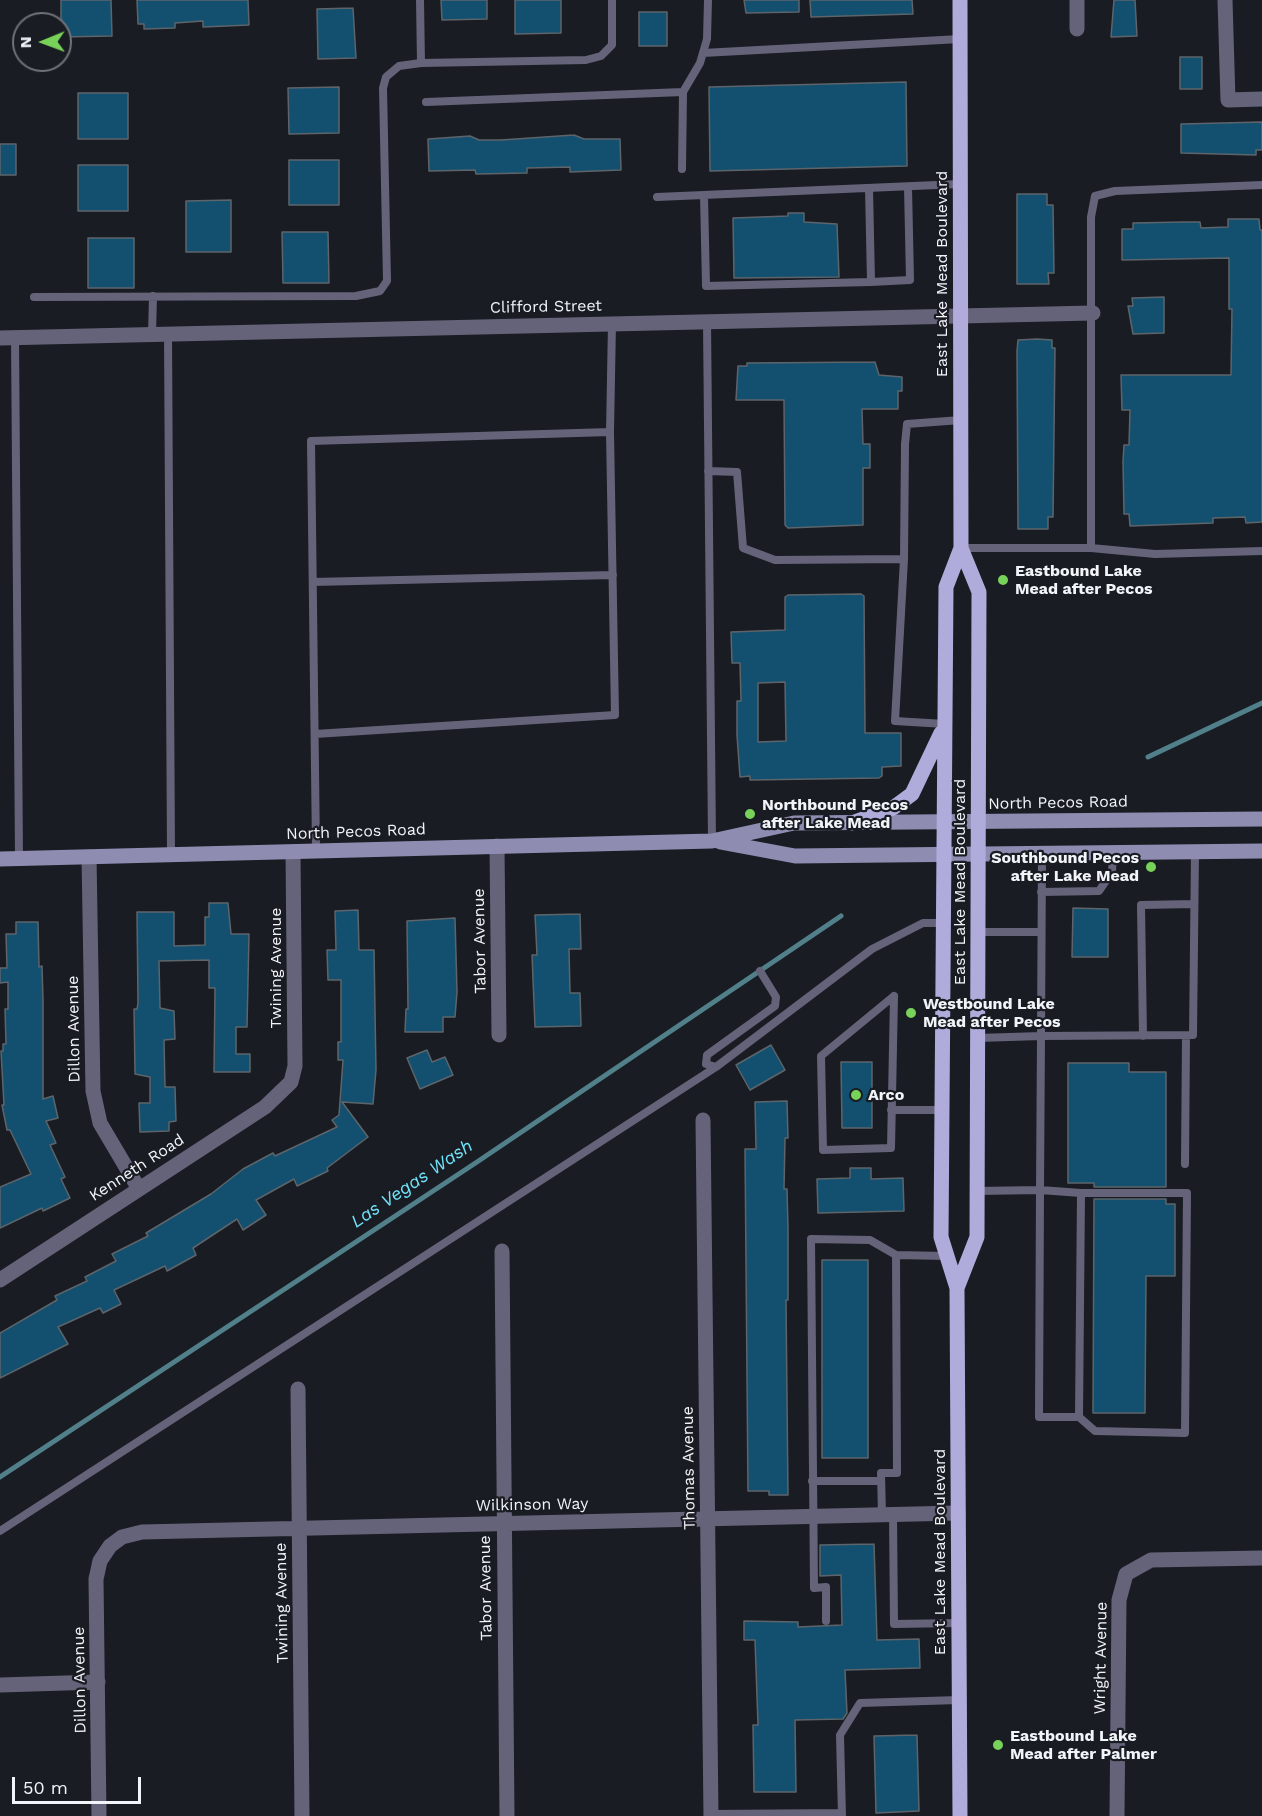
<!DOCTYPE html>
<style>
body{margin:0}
#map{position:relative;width:1262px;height:1816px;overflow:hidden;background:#191c22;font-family:"Work Sans",sans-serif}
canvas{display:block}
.north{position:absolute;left:12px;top:12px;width:60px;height:60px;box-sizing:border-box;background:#191c22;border:2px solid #6f7278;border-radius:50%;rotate:269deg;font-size:16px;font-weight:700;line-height:24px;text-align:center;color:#f1f4f8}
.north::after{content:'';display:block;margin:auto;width:21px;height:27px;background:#78d259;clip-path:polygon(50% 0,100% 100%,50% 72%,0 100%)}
.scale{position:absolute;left:12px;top:1777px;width:129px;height:27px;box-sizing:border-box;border:3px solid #f1f4f8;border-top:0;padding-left:8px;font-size:18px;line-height:21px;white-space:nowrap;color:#f1f4f8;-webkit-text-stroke:4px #191c22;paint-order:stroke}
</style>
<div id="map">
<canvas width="1262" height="1816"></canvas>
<div class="north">N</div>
<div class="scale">50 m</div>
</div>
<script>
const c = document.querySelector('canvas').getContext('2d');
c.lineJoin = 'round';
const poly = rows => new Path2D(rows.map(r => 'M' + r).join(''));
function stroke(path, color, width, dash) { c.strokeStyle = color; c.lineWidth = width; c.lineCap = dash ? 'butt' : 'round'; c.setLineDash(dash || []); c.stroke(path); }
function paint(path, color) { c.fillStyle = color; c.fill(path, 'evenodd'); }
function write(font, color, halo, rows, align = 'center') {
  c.font = font + ' "Work Sans",sans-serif'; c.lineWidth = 4.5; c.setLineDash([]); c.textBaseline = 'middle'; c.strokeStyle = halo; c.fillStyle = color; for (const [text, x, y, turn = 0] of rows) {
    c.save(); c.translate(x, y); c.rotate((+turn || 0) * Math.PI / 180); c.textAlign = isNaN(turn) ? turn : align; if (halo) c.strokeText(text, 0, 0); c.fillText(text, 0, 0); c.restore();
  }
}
const stream = poly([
 [1148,757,1262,703],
 [0,1477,477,1162,841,916]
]);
const building = poly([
 [61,0,111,0,112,36,61,37,61,0],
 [137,0,248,0,249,25,203,27,203,21,175,23,175,28,144,29,144,24,138,24,137,0],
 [441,0,487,0,487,19,442,20,441,0],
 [515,0,561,0,561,33,515,34,515,0],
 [744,0,799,0,799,12,746,13,744,0],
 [810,0,912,0,913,14,811,17,810,0],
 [1114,0,1135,0,1137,36,1111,37,1114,0],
 [353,8,356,58,318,59,317,9,353,8],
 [639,12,667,12,667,46,639,46,639,12],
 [1180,57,1202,57,1202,89,1180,89,1180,57],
 [906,82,907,166,710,171,709,87,906,82],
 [339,87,339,133,289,134,288,88,339,87],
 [78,93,128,93,128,139,78,139,78,93],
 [1262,122,1262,150,1256,150,1256,155,1181,153,1181,124,1262,122],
 [574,135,584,139,620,139,621,170,570,172,570,167,527,168,527,173,476,174,475,170,429,171,428,139,470,136,479,140,501,140,574,135],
 [0,144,16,144,16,175,0,175,0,144],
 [289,160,339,160,339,205,289,205,289,160],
 [78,165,128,165,128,211,78,211,78,165],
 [1017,194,1047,194,1047,205,1053,205,1054,273,1048,273,1049,284,1017,284,1017,194],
 [231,200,231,252,186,252,186,201,231,200],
 [788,213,804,213,804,222,837,224,839,277,734,278,733,218,788,216,788,213],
 [1228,219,1259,219,1260,230,1262,230,1262,522,1246,523,1245,517,1213,518,1213,523,1130,526,1129,514,1124,514,1123,461,1124,445,1129,445,1130,410,1122,410,1121,375,1231,375,1232,309,1229,309,1229,258,1122,260,1122,229,1133,229,1133,223,1185,222,1200,222,1201,228,1228,227,1228,219],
 [282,232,328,232,329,283,283,283,282,232],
 [88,238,134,238,134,288,88,288,88,238],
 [1164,297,1164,333,1133,334,1128,306,1133,306,1132,298,1164,297],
 [1037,339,1052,340,1052,348,1055,348,1053,517,1048,517,1048,529,1018,529,1017,351,1018,340,1037,339],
 [875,362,879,375,902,377,902,391,898,391,898,409,862,409,863,444,870,444,870,468,863,468,863,525,788,528,785,525,784,400,736,400,738,366,747,366,747,363,875,362],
 [861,594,864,596,865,733,901,733,901,766,882,767,882,776,879,778,750,780,750,776,740,777,737,735,737,701,741,701,740,663,732,663,731,632,785,630,785,597,788,595,861,594],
 [785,682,786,741,758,742,758,683,785,682],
 [209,903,228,903,231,934,249,934,247,1027,236,1027,236,1054,250,1054,250,1072,214,1072,215,988,209,988,209,960,159,961,160,1008,174,1011,175,1039,164,1040,165,1087,175,1087,176,1121,169,1122,169,1131,140,1132,139,1103,150,1103,150,1077,135,1074,134,1009,137,1009,138,1003,137,912,174,912,174,946,205,945,205,917,209,917,209,903],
 [1073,908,1108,909,1108,957,1072,957,1073,908],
 [358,910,359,950,374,950,376,1070,373,1104,342,1102,368,1137,327,1168,328,1171,297,1186,294,1179,256,1200,266,1215,243,1230,237,1219,193,1248,196,1255,167,1271,165,1266,114,1290,121,1304,103,1313,100,1308,58,1327,68,1344,0,1378,0,1333,57,1300,55,1296,87,1281,85,1277,116,1261,112,1254,148,1236,146,1233,211,1194,243,1169,273,1153,275,1156,337,1127,332,1120,339,1115,343,1060,338,1060,338,1042,341,1042,341,980,328,980,327,950,336,950,335,911,358,910],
 [580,914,581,949,569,949,570,993,580,993,581,1026,535,1027,532,955,537,955,535,915,580,914],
 [455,918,457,992,455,1017,443,1017,443,1032,405,1032,406,1009,408,1009,407,921,455,918],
 [16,922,38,922,39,967,42,966,43,1000,43,1099,53,1096,58,1118,46,1121,56,1143,50,1145,65,1177,61,1179,70,1198,43,1211,42,1208,0,1228,0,1187,31,1174,10,1130,7,1130,2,1105,4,1105,1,1051,3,1051,3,1044,6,1044,5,1009,8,1009,8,982,0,983,0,968,7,968,6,934,16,934,16,922],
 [771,1045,785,1070,750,1090,736,1065,771,1045],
 [427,1050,432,1062,445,1057,453,1075,420,1089,407,1058,427,1050],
 [841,1062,872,1062,872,1128,842,1128,841,1062],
 [1068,1063,1129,1063,1129,1072,1166,1072,1166,1187,1094,1187,1094,1183,1068,1183,1068,1063],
 [787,1101,788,1138,785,1138,784,1189,787,1189,788,1227,788,1300,786,1300,788,1495,769,1495,769,1491,748,1491,745,1149,756,1149,755,1102,787,1101],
 [850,1168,871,1168,871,1179,903,1178,904,1211,818,1213,817,1179,850,1178,850,1168],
 [1094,1199,1166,1199,1166,1204,1175,1204,1175,1276,1146,1276,1145,1413,1093,1413,1094,1199],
 [822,1260,868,1260,868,1458,822,1458,822,1260],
 [874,1544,877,1640,919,1639,920,1668,845,1670,847,1713,843,1719,795,1720,796,1792,754,1792,753,1725,758,1725,755,1640,744,1640,744,1621,798,1622,798,1627,842,1625,841,1575,820,1576,820,1545,874,1544],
 [917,1735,919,1811,876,1813,874,1736,917,1735]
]);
const service = poly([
 [703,53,960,39],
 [421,63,586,60,601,56,612,45,612,0],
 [426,102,683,92],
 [682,169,683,92,700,63,707,39,708,0],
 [704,195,706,286,871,282,869,188],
 [657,197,960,184],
 [871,282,910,280,908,187],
 [34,297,356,296,380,291,387,281,383,88,386,77,399,66,421,63,420,0],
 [707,321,712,841],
 [168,333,171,855],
 [152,334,153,296],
 [15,338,19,859],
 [708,471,737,472,743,548,775,560,904,559],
 [961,548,1091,548,1155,554,1262,551],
 [1091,548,1091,217,1095,196,1115,191,1262,185],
 [313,582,613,575],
 [945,724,895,721,904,559,905,444,907,424,961,420],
 [315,734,615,715,610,432,612,323],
 [316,851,311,441,610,432],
 [1041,892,1099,891,1112,872,1113,854],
 [978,932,1041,932],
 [760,971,776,997,775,1006,707,1055,706,1064,716,1067,872,949,923,923,943,923],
 [894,996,891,1148,823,1150,821,1056,894,996],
 [1143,1036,1141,905,1194,904],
 [978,1038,1041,1036,1042,855],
 [891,1110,942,1110],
 [1185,1164,1186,1036],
 [1040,1190,1081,1193,1079,1417,1039,1417,1040,1190],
 [977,1191,1040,1190,1041,1036,1193,1035,1195,852],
 [1079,1417,1095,1431,1185,1433,1187,1193,1081,1193],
 [812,1481,881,1481],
 [893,1514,894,1624,959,1623],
 [882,1515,881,1473,897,1473,896,1255,946,1256],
 [0,1531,716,1067],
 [826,1621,826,1587,814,1588,811,1239,870,1240,896,1255],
 [711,1814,841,1813],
 [842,1816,840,1735,860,1703,959,1700]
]);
const minor = poly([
 [1077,0,1077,29],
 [1225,0,1228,100,1262,99],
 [960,316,1093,313],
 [497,846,499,1035],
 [89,857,93,1091,100,1123,139,1189],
 [703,1120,711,1816],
 [502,1251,507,1816],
 [0,1280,265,1107,291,1082,295,1066,293,852],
 [298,1389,302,1816],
 [0,1685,98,1682],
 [99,1816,96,1579,100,1561,110,1546,122,1537,142,1532,958,1513],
 [1117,1816,1119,1600,1126,1574,1151,1560,1262,1558]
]);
const tertiary = poly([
 [0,338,960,316]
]);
const secondary = poly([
 [720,842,795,856,1262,851],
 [0,859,712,841,794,823,1262,819]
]);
const primary = poly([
 [960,0,961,548,946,587,941,1237,957,1288,960,1816],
 [852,823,893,808,912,794,941,733],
 [957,1288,977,1237,979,592,961,548]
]);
const markers = [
 [1003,580,6,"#78d259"],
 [750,814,6,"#78d259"],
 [1151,867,6,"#78d259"],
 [911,1013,6,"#78d259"],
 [856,1095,6,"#78d259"],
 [998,1745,6,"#78d259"]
];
const streetNames = [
 ["East Lake Mead Boulevard",942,274,-90],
 ["Clifford Street",546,307,-1],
 ["North Pecos Road",1058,803,-1],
 ["North Pecos Road",356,832,-2],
 ["East Lake Mead Boulevard",960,882,-90],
 ["Tabor Avenue",480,941,-91],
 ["Twining Avenue",276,968,-90],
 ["Dillon Avenue",74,1029,-91],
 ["Kenneth Road",137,1168,-33],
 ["Thomas Avenue",689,1468,-91],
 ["Wilkinson Way",532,1505,-1],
 ["East Lake Mead Boulevard",940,1552,-90],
 ["Tabor Avenue",486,1588,-91],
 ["Twining Avenue",282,1603,-91],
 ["Wright Avenue",1101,1658,-89],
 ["Dillon Avenue",80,1680,-91]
];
const poiNames = [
 ["Eastbound Lake",1015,571],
 ["Mead after Pecos",1015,589],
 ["Northbound Pecos",762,805],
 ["after Lake Mead",762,823],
 ["Southbound Pecos",1139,858,"right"],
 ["after Lake Mead",1139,876,"right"],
 ["Westbound Lake",923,1004],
 ["Mead after Pecos",923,1022],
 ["Arco",868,1095],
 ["Eastbound Lake",1010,1736],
 ["Mead after Palmer",1010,1754]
];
const waterNames = [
 ["Las Vegas Wash",412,1184,-34]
];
stroke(stream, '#51808a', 5);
paint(building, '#134f6f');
stroke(building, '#5d656b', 1.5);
stroke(service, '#65637a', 8);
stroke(minor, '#65637a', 15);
stroke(tertiary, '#65637a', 15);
stroke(secondary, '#8e8cb1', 15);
stroke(primary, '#afacdc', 15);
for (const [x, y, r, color] of markers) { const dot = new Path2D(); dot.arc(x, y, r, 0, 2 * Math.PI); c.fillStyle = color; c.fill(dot); stroke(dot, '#191c22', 2); }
write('16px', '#f1f4f8', '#191c22', streetNames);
write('bold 16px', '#f1f4f8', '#191c22', poiNames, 'left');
write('italic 18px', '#70e4fc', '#191c22', waterNames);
</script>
